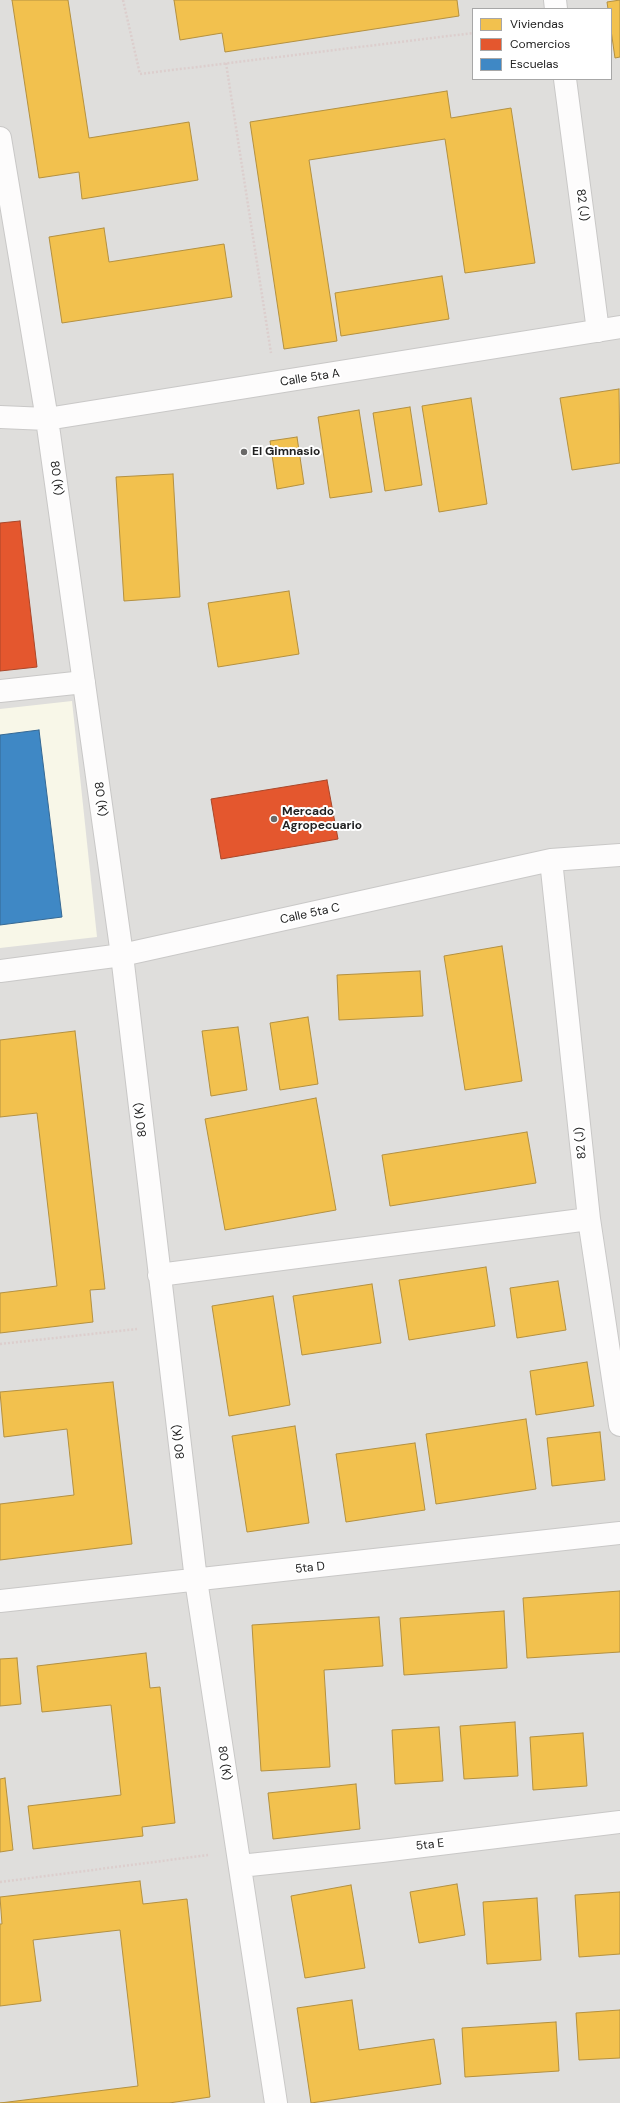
<!DOCTYPE html>
<style>
body{margin:0}
#map{position:relative;width:620px;height:2103px;overflow:hidden;background:#f0eeeb;font-family:"DM Sans",sans-serif}
canvas{display:block}
.legend{position:absolute;left:472px;top:8px;width:140px;height:72px;box-sizing:border-box;background:#fff;border:1px solid #a7a7a7;margin:0;padding:5px 7px;list-style:none;font-size:12px;color:#222}
.legend li{display:flex;align-items:center;gap:8px;height:20px}
.legend b{width:20px;border:1px solid #a7a7a7}
</style>
<div id="map">
<canvas width="620" height="2103"></canvas>
<ul class="legend">
<li><b style="height:11px;background:#f2c14e"></b>Viviendas</li>
<li><b style="height:11px;background:#e4572e"></b>Comercios</li>
<li><b style="height:11px;background:#3f88c5"></b>Escuelas</li>
</ul>
</div>
<script>
const c = document.querySelector('canvas').getContext('2d');
c.lineJoin = 'round';
function paint(path, color) { c.fillStyle = color; c.fill(path, 'evenodd'); }
const poly = rows => new Path2D(rows.map(r => 'M' + r).join(''));
function stroke(path, color, width, dash) { c.strokeStyle = color; c.lineWidth = width; c.lineCap = dash ? 'butt' : 'round'; c.setLineDash(dash || []); c.stroke(path); }
function write(font, color, halo, rows, align = 'center') {
  c.font = font + ' "DM Sans",sans-serif'; c.lineWidth = 4; c.setLineDash([]); c.textBaseline = 'middle'; c.strokeStyle = halo; c.fillStyle = color; for (const [text, x, y, turn = 0] of rows) {
    c.save(); c.translate(x, y); c.rotate((+turn || 0) * Math.PI / 180); c.textAlign = isNaN(turn) ? turn : align; if (halo) c.strokeText(text, 0, 0); c.fillText(text, 0, 0); c.restore();
  }
}
const residential = poly([
 [0,0,620,0,620,2103,0,2103],
 [473,9,611,9,611,79,473,79]
]);
const education = poly([
 [72,701,97,937,0,948,0,709]
]);
const homes = poly([
 [12,0,68,0,89,138,189,122,198,180,82,199,79,172,39,178,12,0],
 [174,0,457,0,459,16,225,52,222,33,180,40,174,0],
 [620,0,620,57,615,58,611,30,611,9,608,9,607,2,620,0],
 [447,91,451,118,511,108,535,263,465,273,445,139,309,160,337,341,284,349,250,122,447,91],
 [104,228,109,262,224,244,232,297,62,323,49,237,104,228],
 [442,276,449,319,341,336,335,293,442,276],
 [619,389,620,463,572,470,560,398,619,389],
 [471,398,487,504,439,512,422,406,471,398],
 [410,407,422,485,385,491,373,413,410,407],
 [359,410,372,492,330,498,318,417,359,410],
 [297,437,304,484,277,489,270,441,297,437],
 [173,474,180,597,124,601,116,477,173,474],
 [289,591,299,654,218,667,208,603,289,591],
 [502,946,522,1081,465,1090,444,956,502,946],
 [420,971,423,1016,339,1020,337,975,420,971],
 [308,1017,318,1084,280,1090,270,1023,308,1017],
 [238,1027,247,1090,211,1096,202,1031,238,1027],
 [75,1031,105,1289,90,1290,93,1322,0,1333,0,1293,57,1286,37,1113,0,1117,0,1040,75,1031],
 [316,1098,336,1210,225,1230,205,1119,316,1098],
 [527,1132,536,1183,390,1206,382,1155,527,1132],
 [486,1267,495,1326,409,1340,399,1280,486,1267],
 [558,1281,566,1330,517,1338,510,1288,558,1281],
 [372,1284,381,1343,302,1355,293,1296,372,1284],
 [273,1296,290,1405,229,1416,212,1306,273,1296],
 [587,1362,594,1406,536,1415,530,1371,587,1362],
 [113,1382,132,1544,0,1560,0,1504,74,1495,67,1429,4,1437,0,1392,113,1382],
 [526,1419,536,1489,436,1504,426,1434,526,1419],
 [295,1426,309,1523,247,1532,232,1436,295,1426],
 [600,1432,605,1480,552,1486,547,1438,600,1432],
 [415,1443,425,1510,346,1522,336,1454,415,1443],
 [620,1591,620,1652,527,1658,523,1598,620,1591],
 [504,1611,507,1668,404,1675,400,1618,504,1611],
 [379,1617,383,1666,324,1670,330,1767,261,1771,252,1625,379,1617],
 [146,1653,150,1688,160,1687,175,1823,142,1827,143,1836,33,1849,28,1806,121,1795,111,1705,42,1712,37,1666,146,1653],
 [17,1658,21,1704,0,1706,0,1659,17,1658],
 [515,1722,518,1776,464,1779,460,1726,515,1722],
 [439,1727,443,1781,395,1784,392,1730,439,1727],
 [583,1733,587,1786,533,1790,530,1737,583,1733],
 [5,1778,13,1850,0,1852,0,1779,5,1778],
 [356,1784,360,1829,273,1839,268,1793,356,1784],
 [140,1881,143,1904,187,1899,210,2097,169,2103,0,2103,138,2086,120,1930,33,1940,41,2001,0,2006,0,1924,2,1924,0,1897,140,1881],
 [457,1884,465,1935,419,1943,410,1892,457,1884],
 [351,1885,365,1968,305,1978,291,1896,351,1885],
 [620,1892,620,1954,579,1957,575,1895,620,1892],
 [537,1898,541,1960,487,1964,483,1902,537,1898],
 [352,2000,359,2050,434,2039,441,2084,311,2103,297,2008,352,2000],
 [620,2010,620,2058,579,2060,576,2013,620,2010],
 [556,2022,559,2071,465,2077,462,2028,556,2022]
]);
const shops = poly([
 [20,521,37,667,0,671,0,523,20,521],
 [327,780,338,839,221,859,211,799,327,780]
]);
const schools = poly([
 [39,730,62,917,0,925,0,735,39,730]
]);
const path = poly([
 [123,0,140,74,473,33],
 [226,63,271,353],
 [0,1344,137,1329],
 [0,1882,208,1855]
]);
const minor = poly([
 [555,0,556,9],
 [565,79,598,331],
 [0,138,47,419,122,955,196,1580,276,2103],
 [0,417,47,419,620,327],
 [0,691,84,682],
 [551,860,589,1219,620,1425],
 [0,971,122,955,551,860,620,855],
 [159,1275,589,1219],
 [0,1601,620,1533],
 [240,1866,382,1851,620,1822]
]);
const markers = [
 [244,452,4,"#6a6968"],
 [274,819,4,"#6a6968"]
];
const streetNames = [
 ["82 (J)",582,205,82],
 ["Calle 5ta A",310,378,-9],
 ["80 (K)",56,478,82],
 ["80 (K)",100,799,82],
 ["Calle 5ta C",310,914,-12],
 ["80 (K)",141,1120,-97],
 ["82 (J)",581,1143,-96],
 ["80 (K)",179,1442,-97],
 ["5ta D",310,1568,-6],
 ["80 (K)",224,1763,81],
 ["5ta E",430,1845,-7]
];
const poiNames = [
 ["El Gimnasio",252,452],
 ["Mercado",282,812],
 ["Agropecuario",282,826]
];
paint(residential, '#dfdedc');
paint(education, '#f8f7e8');
paint(homes, '#f2c14e');
stroke(homes, '#b49141', 1);
paint(shops, '#e4572e');
stroke(shops, '#aa472a', 1);
paint(schools, '#3f88c5');
stroke(schools, '#366994', 1);
stroke(minor, '#c9c8c7', 24);
stroke(path, '#dccecd', 2.5, [2, 2]);
stroke(minor, '#fdfcfc', 22);
for (const [x, y, r, color] of markers) { const dot = new Path2D(); dot.arc(x, y, r, 0, 2 * Math.PI); c.fillStyle = color; c.fill(dot); stroke(dot, '#fff', 1.5); }
write('12px', '#222', '#fff', streetNames);
write('bold 12px', '#222', '#fff', poiNames, 'left');
</script>
